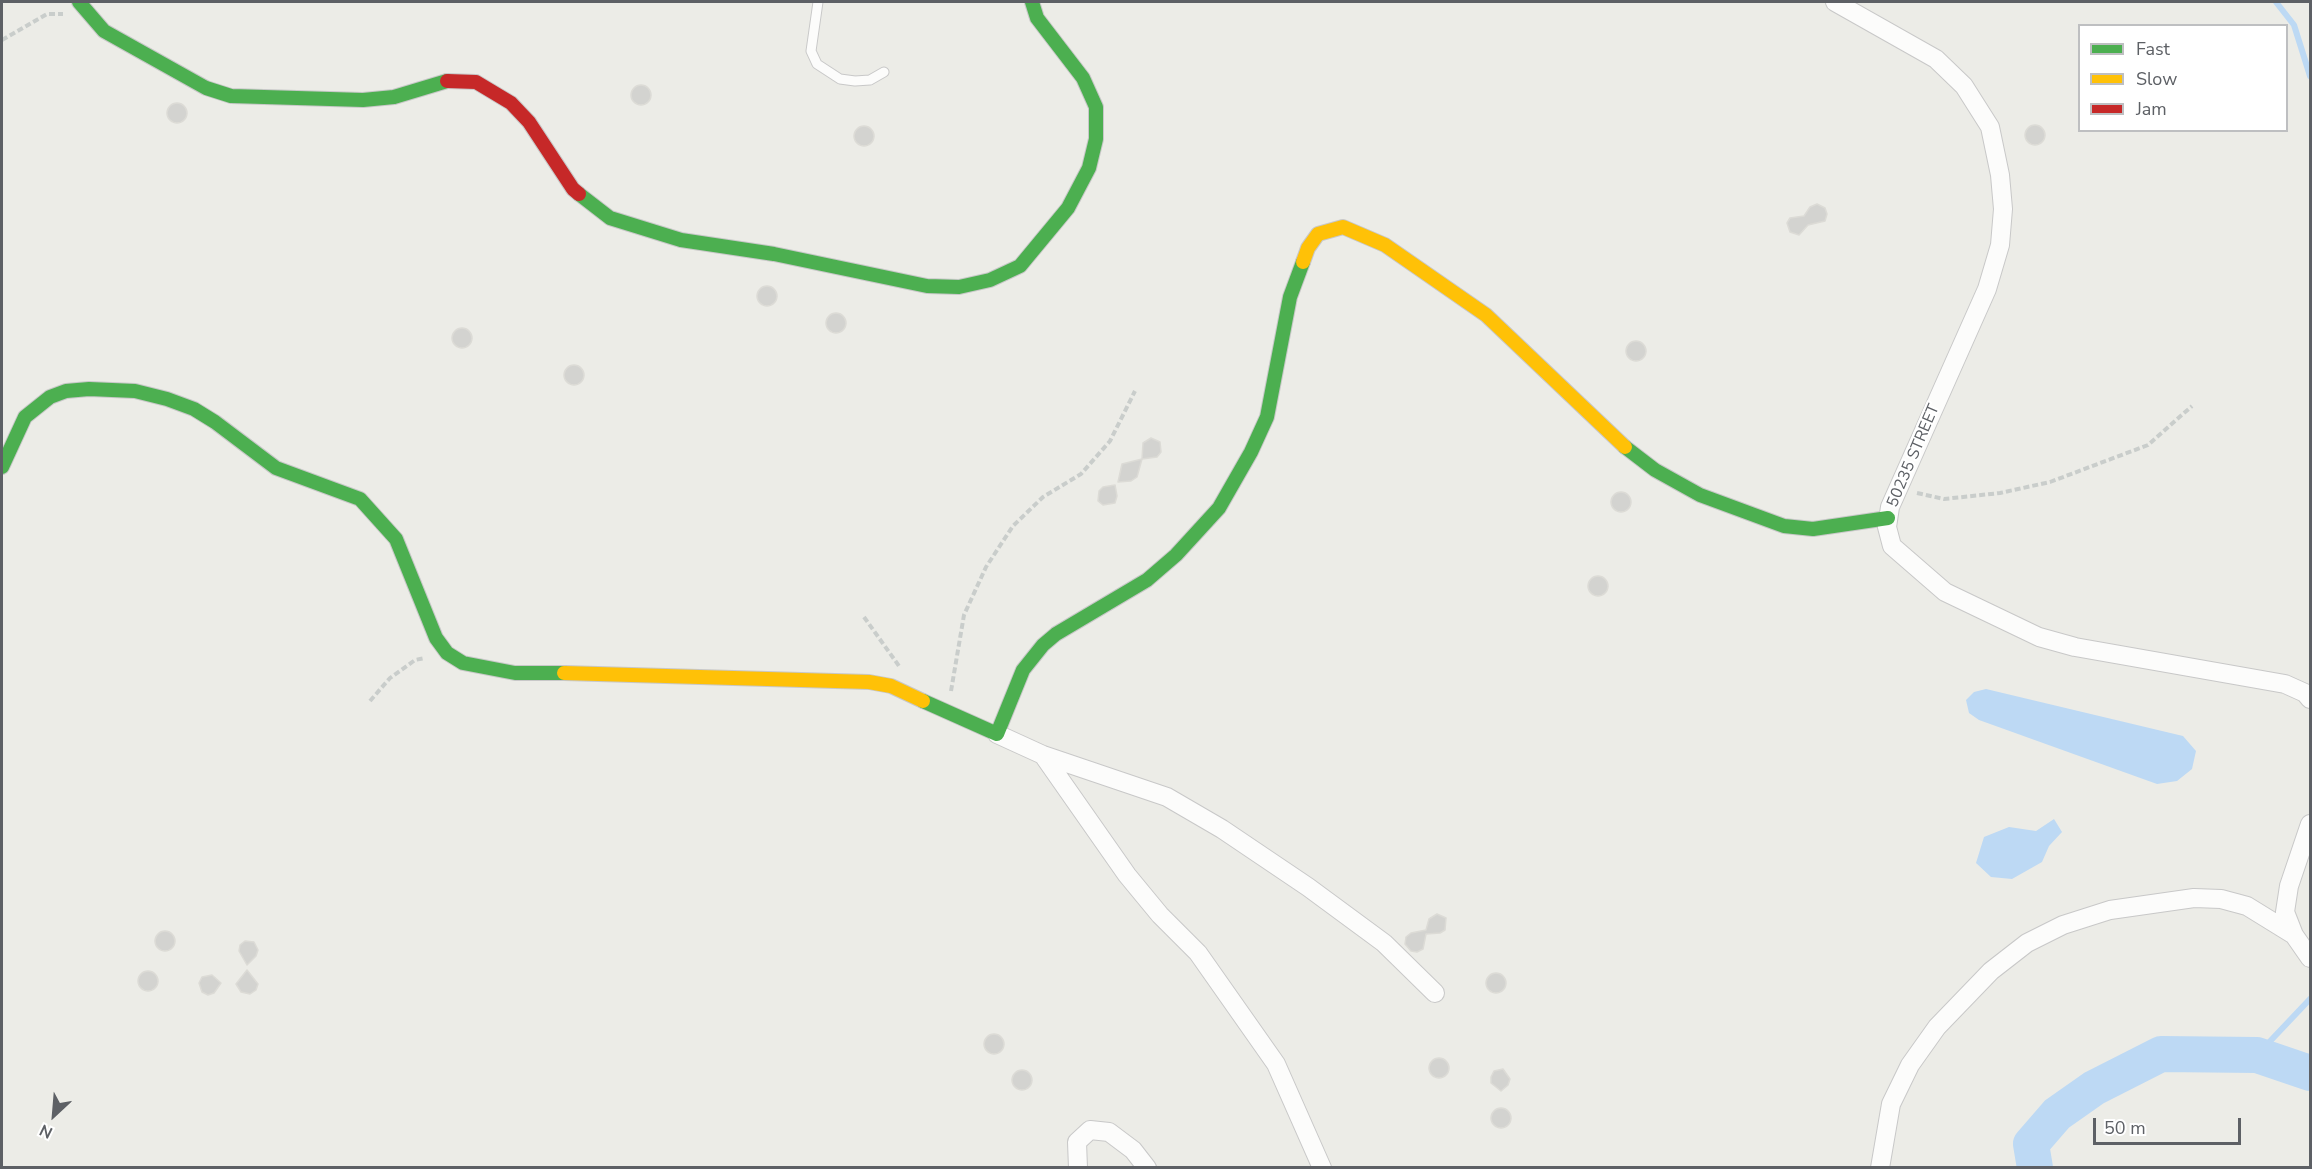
<!DOCTYPE html>
<style>
body{margin:0}
#map{position:relative;width:2312px;height:1169px;overflow:hidden;background:#ecece7;font-family:"Nunito Sans",sans-serif}
canvas{display:block}
.frame{position:absolute;inset:0;border:3px solid #5d6065;pointer-events:none}
.legend{position:absolute;left:2078px;top:24px;width:210px;height:108px;box-sizing:border-box;background:#fff;border:2px solid #bebfc1;margin:0;padding:8px 10px;list-style:none;font-size:18px;color:#5d6065}
.legend li{display:flex;align-items:center;gap:12px;height:30px}
.legend b{width:30px;border:2px solid #bebfc1}
.north{position:absolute;left:24px;top:1085px;width:60px;height:60px;-webkit-text-stroke:4px #fff;paint-order:stroke;rotate:206deg;font-size:16px;font-weight:700;line-height:24px;text-align:center;color:#5d6065}
.north::after{content:'';display:block;margin:auto;width:21px;height:27px;background:#5d6065;clip-path:polygon(50% 0,100% 100%,50% 72%,0 100%)}
.scale{position:absolute;left:2093px;top:1118px;width:148px;height:27px;box-sizing:border-box;border:3px solid #5d6065;border-top:0;padding-left:8px;font-size:18px;line-height:21px;white-space:nowrap;color:#5d6065;-webkit-text-stroke:4px #fff;paint-order:stroke}
</style>
<div id="map">
<canvas width="2312" height="1169"></canvas>
<div class="frame"></div>
<ul class="legend">
<li><b style="height:8px;background:#4caf50"></b>Fast</li>
<li><b style="height:8px;background:#ffc107"></b>Slow</li>
<li><b style="height:8px;background:#c62828"></b>Jam</li>
</ul>
<div class="north">N</div>
<div class="scale">50 m</div>
</div>
<script>
const c = document.querySelector('canvas').getContext('2d');
c.lineJoin = 'round';
function paint(path, color) { c.fillStyle = color; c.fill(path, 'evenodd'); }
const poly = rows => new Path2D(rows.map(r => 'M' + r).join(''));
function stroke(path, color, width, dash) { c.strokeStyle = color; c.lineWidth = width; c.lineCap = dash ? 'butt' : 'round'; c.setLineDash(dash || []); c.stroke(path); }
function write(font, color, halo, rows, align = 'center') {
  c.font = font + ' "Nunito Sans",sans-serif'; c.lineWidth = 4.5; c.setLineDash([]); c.textBaseline = 'middle'; c.strokeStyle = halo; c.fillStyle = color; for (const [text, x, y, turn = 0] of rows) {
    c.save(); c.translate(x, y); c.rotate((+turn || 0) * Math.PI / 180); c.textAlign = isNaN(turn) ? turn : align; if (halo) c.strokeText(text, 0, 0); c.fillText(text, 0, 0); c.restore();
  }
}
const water = poly([
 [1986,689,2183,736,2196,751,2192,769,2177,781,2157,784,1979,720,1969,713,1966,700,1974,692],
 [2054,819,2062,832,2049,846,2042,862,2012,879,1991,877,1976,863,1984,837,2009,827,2036,831]
]);
const stream = poly([
 [2276,2,2294,25,2310,76],
 [2257,1055,2310,999]
]);
const river = poly([
 [2035,1168,2031,1144,2057,1114,2094,1088,2161,1054,2257,1055,2310,1073]
]);
const building = poly([
 '631 95a10 10 0 1 1 20 0a10 10 0 1 1-20 0Z',
 '167 113a10 10 0 1 1 20 0a10 10 0 1 1-20 0Z',
 '2025 135a10 10 0 1 1 20 0a10 10 0 1 1-20 0Z',
 '854 136a10 10 0 1 1 20 0a10 10 0 1 1-20 0Z',
 [1817,204,1825,208,1827,214,1825,221,1808,225,1799,235,1790,232,1787,223,1790,218,1804,216,1810,207,1817,204],
 '757 296a10 10 0 1 1 20 0a10 10 0 1 1-20 0Z',
 '826 323a10 10 0 1 1 20 0a10 10 0 1 1-20 0Z',
 '452 338a10 10 0 1 1 20 0a10 10 0 1 1-20 0Z',
 '1626 351a10 10 0 1 1 20 0a10 10 0 1 1-20 0Z',
 '564 375a10 10 0 1 1 20 0a10 10 0 1 1-20 0Z',
 [1151,438,1160,442,1161,452,1157,457,1142,459,1143,443,1151,438],
 [1142,459,1137,477,1131,481,1118,482,1122,464,1142,459],
 [1115,485,1117,496,1115,503,1103,505,1098,501,1099,491,1103,487,1115,485],
 '1611 502a10 10 0 1 1 20 0a10 10 0 1 1-20 0Z',
 '1588 586a10 10 0 1 1 20 0a10 10 0 1 1-20 0Z',
 [1437,914,1446,918,1445,930,1440,933,1426,934,1423,949,1417,952,1411,951,1405,944,1406,937,1411,933,1426,930,1429,919,1437,914],
 '155 941a10 10 0 1 1 20 0a10 10 0 1 1-20 0Z',
 [245,941,254,942,258,950,256,956,247,965,239,951,240,945,245,941],
 [247,970,258,984,256,990,250,994,241,992,236,984,247,970],
 '138 981a10 10 0 1 1 20 0a10 10 0 1 1-20 0Z',
 '1486 983a10 10 0 1 1 20 0a10 10 0 1 1-20 0Z',
 [212,975,221,983,214,993,208,995,202,992,199,983,202,977,212,975],
 '984 1044a10 10 0 1 1 20 0a10 10 0 1 1-20 0Z',
 '1429 1068a10 10 0 1 1 20 0a10 10 0 1 1-20 0Z',
 [1503,1069,1510,1079,1508,1085,1501,1091,1491,1083,1491,1077,1494,1071,1503,1069],
 '1012 1080a10 10 0 1 1 20 0a10 10 0 1 1-20 0Z',
 '1491 1118a10 10 0 1 1 20 0a10 10 0 1 1-20 0Z'
]);
const path = poly([
 [2,40,47,14,63,14],
 [1917,493,1944,499,2000,493,2050,482,2148,445,2192,406],
 [864,617,899,666],
 [951,691,964,615,986,567,1013,526,1043,497,1081,474,1110,441,1135,391],
 [370,701,390,678,415,660,425,658]
]);
const lane = poly([
 [818,2,811,51,817,64,840,79,855,81,870,80,884,72]
]);
const street = poly([
 [1835,2,1936,59,1964,86,1990,127,2000,175,2003,209,2000,245,1987,289,1890,507,1887,527,1892,546,1945,592,2039,637,2075,647,2285,684,2305,693,2310,699],
 [997,734,1043,755,1167,797,1222,829,1308,887,1384,943,1435,993],
 [1043,755,1127,875,1160,915,1198,953,1276,1064,1322,1168],
 [2310,824,2289,886,2285,912,2294,935,2310,958],
 [1078,1168,1077,1142,1090,1130,1109,1132,1133,1150,1147,1168],
 [1880,1168,1891,1104,1910,1065,1937,1027,1991,971,2027,943,2063,925,2110,910,2194,898,2221,899,2247,906,2294,935]
]);
const fast = poly([
 [79,2,104,31,206,88,231,96,363,100,394,97,447,81],
 [579,194,610,218,681,240,774,254,927,286,959,287,990,280,1020,266,1068,208,1089,168,1096,139,1096,107,1083,78,1037,18,1032,2],
 [1625,447,1655,470,1700,495,1784,526,1813,529,1888,518],
 [2,467,25,417,50,397,66,391,89,389,135,391,167,399,194,409,215,422,276,468,360,499,396,539,436,638,447,653,463,663,515,673,564,673],
 [923,701,997,734,1023,670,1043,645,1056,634,1147,580,1176,555,1219,508,1251,452,1267,417,1290,297,1303,262]
]);
const slow = poly([
 [1303,262,1308,248,1318,234,1343,227,1385,245,1486,315,1625,447],
 [564,673,869,682,891,686,923,701]
]);
const jam = poly([
 [447,81,476,82,511,103,529,122,573,189,579,194]
]);
const streetNames = [
 ["50235 STREET",1914,456,-67]
];
paint(water, '#bdd9f4');
stroke(stream, '#bdd9f4', 6);
stroke(river, '#bdd9f4', 36);
paint(building, '#d3d3d0');
stroke(building, '#dcdbd6', 1.5);
stroke(lane, '#c8c8c8', 11);
stroke(street, '#c8c8c8', 20);
stroke(fast, '#c8c8c8', 16);
stroke(slow, '#c8c8c8', 16);
stroke(jam, '#c8c8c8', 16);
stroke(path, '#c9cdcb', 4, [6, 3]);
stroke(lane, '#fcfcfb', 9);
stroke(street, '#fcfcfb', 18);
stroke(fast, '#4caf50', 14);
stroke(slow, '#ffc107', 14);
stroke(jam, '#c62828', 14);
write('16px', '#5d6065', '#fff', streetNames);
</script>
